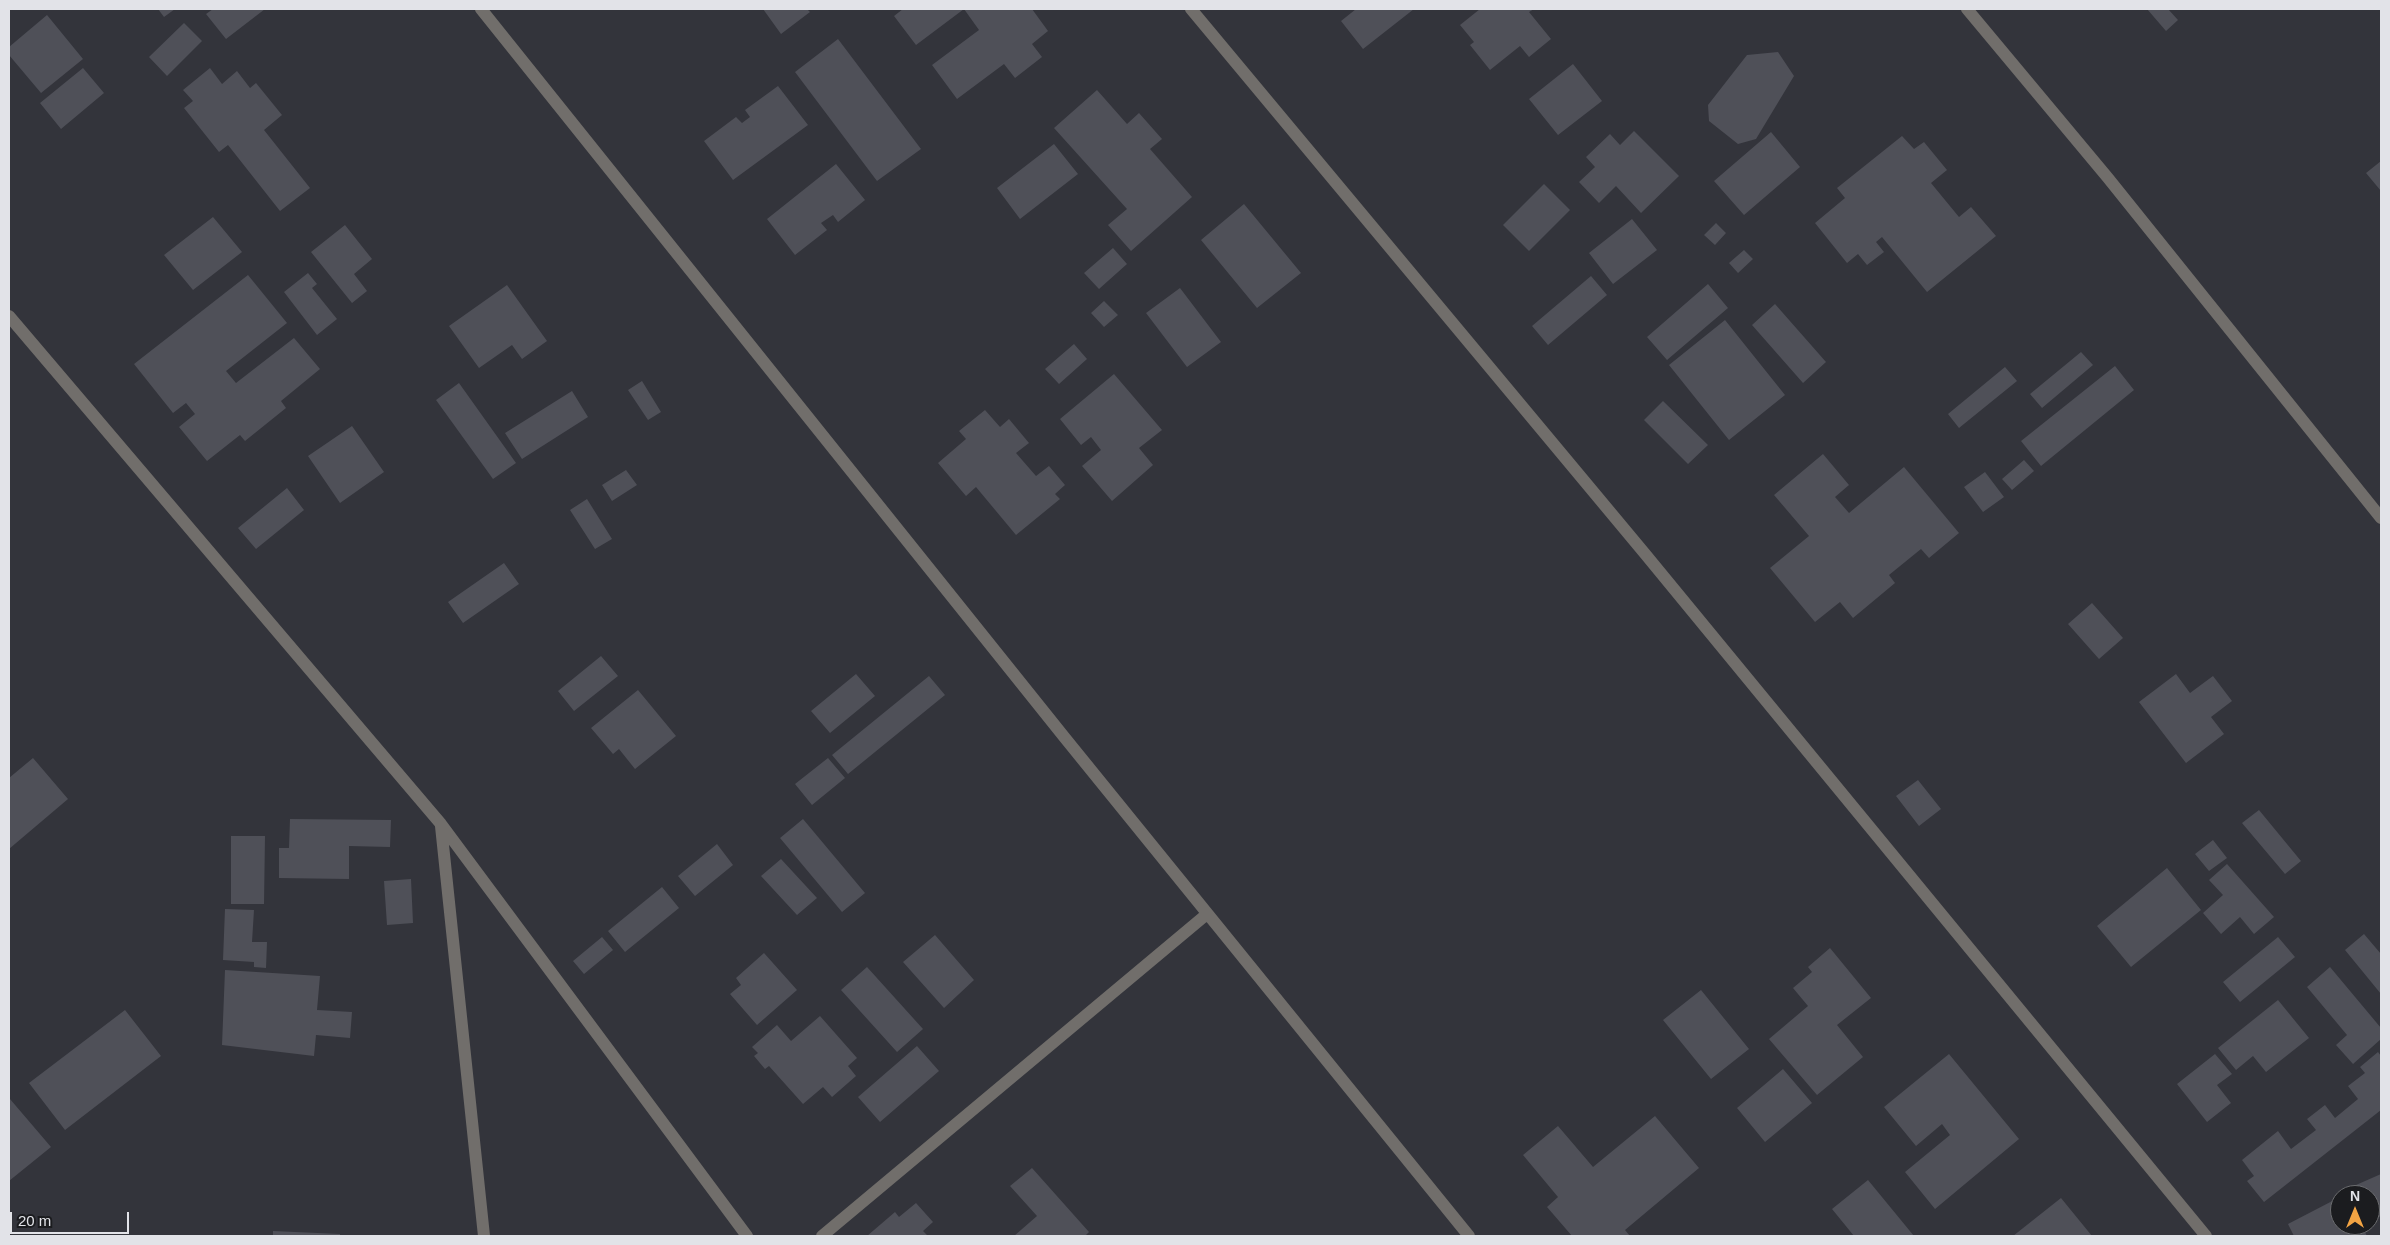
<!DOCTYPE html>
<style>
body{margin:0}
#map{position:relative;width:2390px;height:1245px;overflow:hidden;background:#33343b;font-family:Arial,sans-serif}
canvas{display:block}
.frame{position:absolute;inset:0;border:10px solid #e2e3e8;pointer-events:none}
.north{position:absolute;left:2330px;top:1185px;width:50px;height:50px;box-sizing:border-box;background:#1b1c1f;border:1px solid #6b6c6f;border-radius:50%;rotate:0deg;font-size:14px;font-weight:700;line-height:20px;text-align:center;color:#e2e3e8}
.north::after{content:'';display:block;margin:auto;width:18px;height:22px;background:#f3a443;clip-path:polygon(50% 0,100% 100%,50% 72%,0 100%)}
.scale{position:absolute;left:10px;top:1212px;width:119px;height:22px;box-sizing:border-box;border:2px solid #e2e3e8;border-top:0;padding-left:6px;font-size:15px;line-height:18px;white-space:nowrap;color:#e2e3e8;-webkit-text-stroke:4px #1b1c1f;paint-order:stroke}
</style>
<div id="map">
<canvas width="2390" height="1245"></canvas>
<div class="frame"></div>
<div class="north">N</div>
<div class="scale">20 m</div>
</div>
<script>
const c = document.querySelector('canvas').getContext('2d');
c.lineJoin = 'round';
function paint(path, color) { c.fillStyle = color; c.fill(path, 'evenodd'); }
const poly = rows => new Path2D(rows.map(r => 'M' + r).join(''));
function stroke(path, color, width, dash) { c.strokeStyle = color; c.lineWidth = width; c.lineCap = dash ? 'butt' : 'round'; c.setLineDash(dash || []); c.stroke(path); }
const building = poly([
 [158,9,175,9,164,17],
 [213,9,265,9,226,39,206,14],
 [763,9,807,9,810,12,781,34],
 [903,9,1032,9,1048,31,1032,44,1042,57,1015,78,1004,64,957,99,932,65,979,30,964,9,916,45,894,16],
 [1356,9,1414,9,1363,49,1341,21],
 [1480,9,1534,9,1529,12,1551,39,1529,57,1520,46,1490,70,1470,45,1474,42,1460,25],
 [2147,9,2168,9,2178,20,2166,31],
 [47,15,83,59,41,93,9,55,9,47],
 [184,23,202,41,167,76,149,57],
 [838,39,921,149,877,181,795,72],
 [1778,52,1794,76,1756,139,1738,144,1709,121,1708,105,1747,55],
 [1573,64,1602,101,1558,135,1529,99],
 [83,68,104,93,61,129,40,103],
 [210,68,222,84,237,71,250,88,256,83,282,115,264,130,310,188,280,211,228,145,219,152,184,108,193,101,183,90],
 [778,86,808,125,733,180,704,141,736,117,742,123,750,117,745,110],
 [1097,90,1127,124,1139,113,1162,139,1150,149,1192,197,1131,251,1108,225,1127,209,1054,128],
 [1634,131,1679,176,1641,213,1616,186,1599,203,1579,182,1595,167,1586,157,1610,134,1620,145],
 [1771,132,1800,167,1744,215,1714,181],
 [1902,136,1914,149,1924,142,1947,170,1931,183,1959,217,1971,207,1996,236,1927,292,1882,237,1876,242,1884,252,1867,265,1858,254,1847,263,1815,223,1845,198,1837,188],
 [1054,144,1078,174,1020,219,997,188],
 [2381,161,2381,191,2366,173],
 [836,164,865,200,838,222,833,215,821,223,827,230,795,255,767,219],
 [1544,184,1570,210,1529,251,1503,225],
 [1244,204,1301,273,1257,308,1201,240],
 [213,217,242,252,193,290,164,255],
 [1632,219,1657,250,1613,284,1589,253],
 [1716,223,1726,233,1715,245,1704,235],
 [345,225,372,259,354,274,367,291,352,303,311,252],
 [1113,248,1127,264,1099,289,1084,273],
 [1744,250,1753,259,1738,273,1729,263],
 [308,273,317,284,312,288,337,319,317,335,284,292],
 [248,275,287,323,226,371,236,383,294,338,320,369,281,401,286,408,245,441,240,435,207,461,179,427,195,414,186,403,173,413,134,364],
 [1591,276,1607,295,1548,345,1532,326],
 [1708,284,1728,308,1667,360,1647,337],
 [507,285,547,341,522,359,512,345,479,368,449,326],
 [1180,288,1221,342,1187,367,1146,313],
 [1104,301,1118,315,1104,327,1091,313],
 [1775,304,1826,362,1803,383,1752,325],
 [1725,320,1785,395,1729,440,1669,365],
 [1074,344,1087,359,1059,384,1045,369],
 [2081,352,2093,365,2042,408,2030,394],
 [2115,366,2134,390,2041,466,2021,441],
 [2005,367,2017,381,1959,428,1948,414],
 [1114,374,1162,430,1139,448,1153,465,1112,501,1082,466,1101,450,1091,437,1081,445,1060,419],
 [642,381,661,412,648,420,628,390],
 [459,383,516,463,493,479,436,400],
 [572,391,588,417,522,459,505,433],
 [1663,401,1708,445,1688,464,1644,420],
 [985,410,1000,427,1009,419,1029,443,1016,453,1036,476,1049,466,1065,485,1055,494,1060,499,1016,535,976,487,966,496,938,463,966,439,959,431],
 [352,426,384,472,340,503,308,456],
 [1823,454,1849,485,1835,497,1849,513,1904,467,1959,533,1929,558,1921,549,1889,575,1895,583,1853,618,1840,602,1815,622,1770,568,1809,536,1774,495],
 [2024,460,2034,471,2012,490,2002,479],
 [626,470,637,485,612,501,602,485],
 [1985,472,2004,497,1983,512,1964,487],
 [287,488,304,510,256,549,238,528],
 [587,499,612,539,595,549,570,510],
 [504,563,519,584,463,623,448,602],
 [2092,603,2123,638,2099,659,2068,624],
 [601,656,618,676,574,711,558,691],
 [856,674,875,696,830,733,811,711],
 [2176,674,2190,693,2213,676,2232,701,2211,717,2224,734,2186,763,2139,702],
 [929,676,945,695,848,774,832,755],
 [638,690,676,736,635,769,619,749,613,754,591,728],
 [33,758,68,799,9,849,9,778],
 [828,758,845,778,812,805,795,784],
 [1918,780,1941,809,1919,826,1896,796],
 [2259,810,2301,861,2285,874,2242,823],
 [290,819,391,820,390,847,349,846,349,879,279,878,279,848,289,848],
 [803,819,865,893,842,912,780,838],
 [231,836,265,836,264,904,231,904],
 [2213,840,2227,858,2209,871,2195,854],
 [717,844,733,865,695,896,678,876],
 [781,859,817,898,797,915,761,876],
 [2227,864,2274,917,2254,934,2240,917,2221,934,2203,913,2223,895,2209,880],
 [2167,868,2201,910,2131,967,2097,926],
 [411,879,413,923,387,925,384,881],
 [662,887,679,908,625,952,608,931],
 [225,909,254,910,252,942,267,942,266,968,254,967,254,962,223,960],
 [2364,934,2381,954,2381,994,2345,950],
 [935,935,974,980,944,1008,903,962],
 [602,937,613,950,584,974,573,961],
 [2278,937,2295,957,2240,1002,2223,982],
 [1830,948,1871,998,1837,1025,1863,1057,1817,1095,1769,1039,1808,1006,1793,988,1812,972,1808,967],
 [764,953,797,990,757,1025,730,994,741,985,736,978],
 [867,967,923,1029,897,1052,841,990],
 [2330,967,2381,1028,2381,1039,2353,1064,2336,1045,2347,1035,2307,987],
 [225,970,320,976,317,1010,352,1012,350,1038,316,1035,314,1056,222,1045],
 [1701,990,1749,1049,1711,1079,1663,1020],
 [2278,1000,2309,1038,2266,1072,2253,1056,2236,1070,2218,1048],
 [125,1010,161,1056,65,1130,29,1083],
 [820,1016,857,1058,848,1066,856,1076,832,1097,823,1087,803,1104,769,1066,765,1069,754,1056,758,1053,752,1047,777,1025,791,1041],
 [917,1046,939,1071,880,1122,858,1097],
 [2378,1052,2381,1056,2381,1110,2264,1202,2247,1181,2254,1176,2242,1160,2278,1131,2291,1149,2316,1130,2307,1119,2325,1105,2335,1118,2358,1099,2348,1086,2365,1073,2360,1067],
 [1949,1054,2019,1139,1935,1209,1905,1172,1950,1135,1942,1124,1916,1146,1884,1107],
 [2215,1054,2232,1074,2217,1085,2231,1103,2207,1122,2177,1084],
 [1783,1069,1812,1103,1765,1142,1737,1108],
 [10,1099,51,1147,9,1181,9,1100],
 [1655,1116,1699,1168,1625,1230,1630,1236,1572,1236,1547,1207,1558,1197,1523,1155,1558,1126,1593,1167],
 [1032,1168,1089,1232,1085,1236,1014,1236,1037,1216,1010,1186],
 [2381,1174,2381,1216,2372,1220,2370,1215,2370,1195,2361,1195,2356,1185],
 [1868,1180,1914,1236,1854,1236,1832,1209],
 [2340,1197,2340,1225,2361,1225,2367,1236,2294,1236,2288,1224],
 [2061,1198,2092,1236,2013,1236],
 [916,1203,933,1222,923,1231,928,1236,867,1236,895,1212,899,1217],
 [273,1231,340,1234,340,1236,273,1236]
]);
const minor = poly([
 [481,9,1065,738,1469,1236],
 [1191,9,1646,555,2206,1236],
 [9,316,441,824,747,1236],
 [441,826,484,1236],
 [822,1236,1207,914]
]);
const tertiary = poly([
 [1967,9,2108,178,2381,518]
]);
paint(building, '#4f5058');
stroke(minor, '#716e6b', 12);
stroke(tertiary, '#716e6b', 12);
</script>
